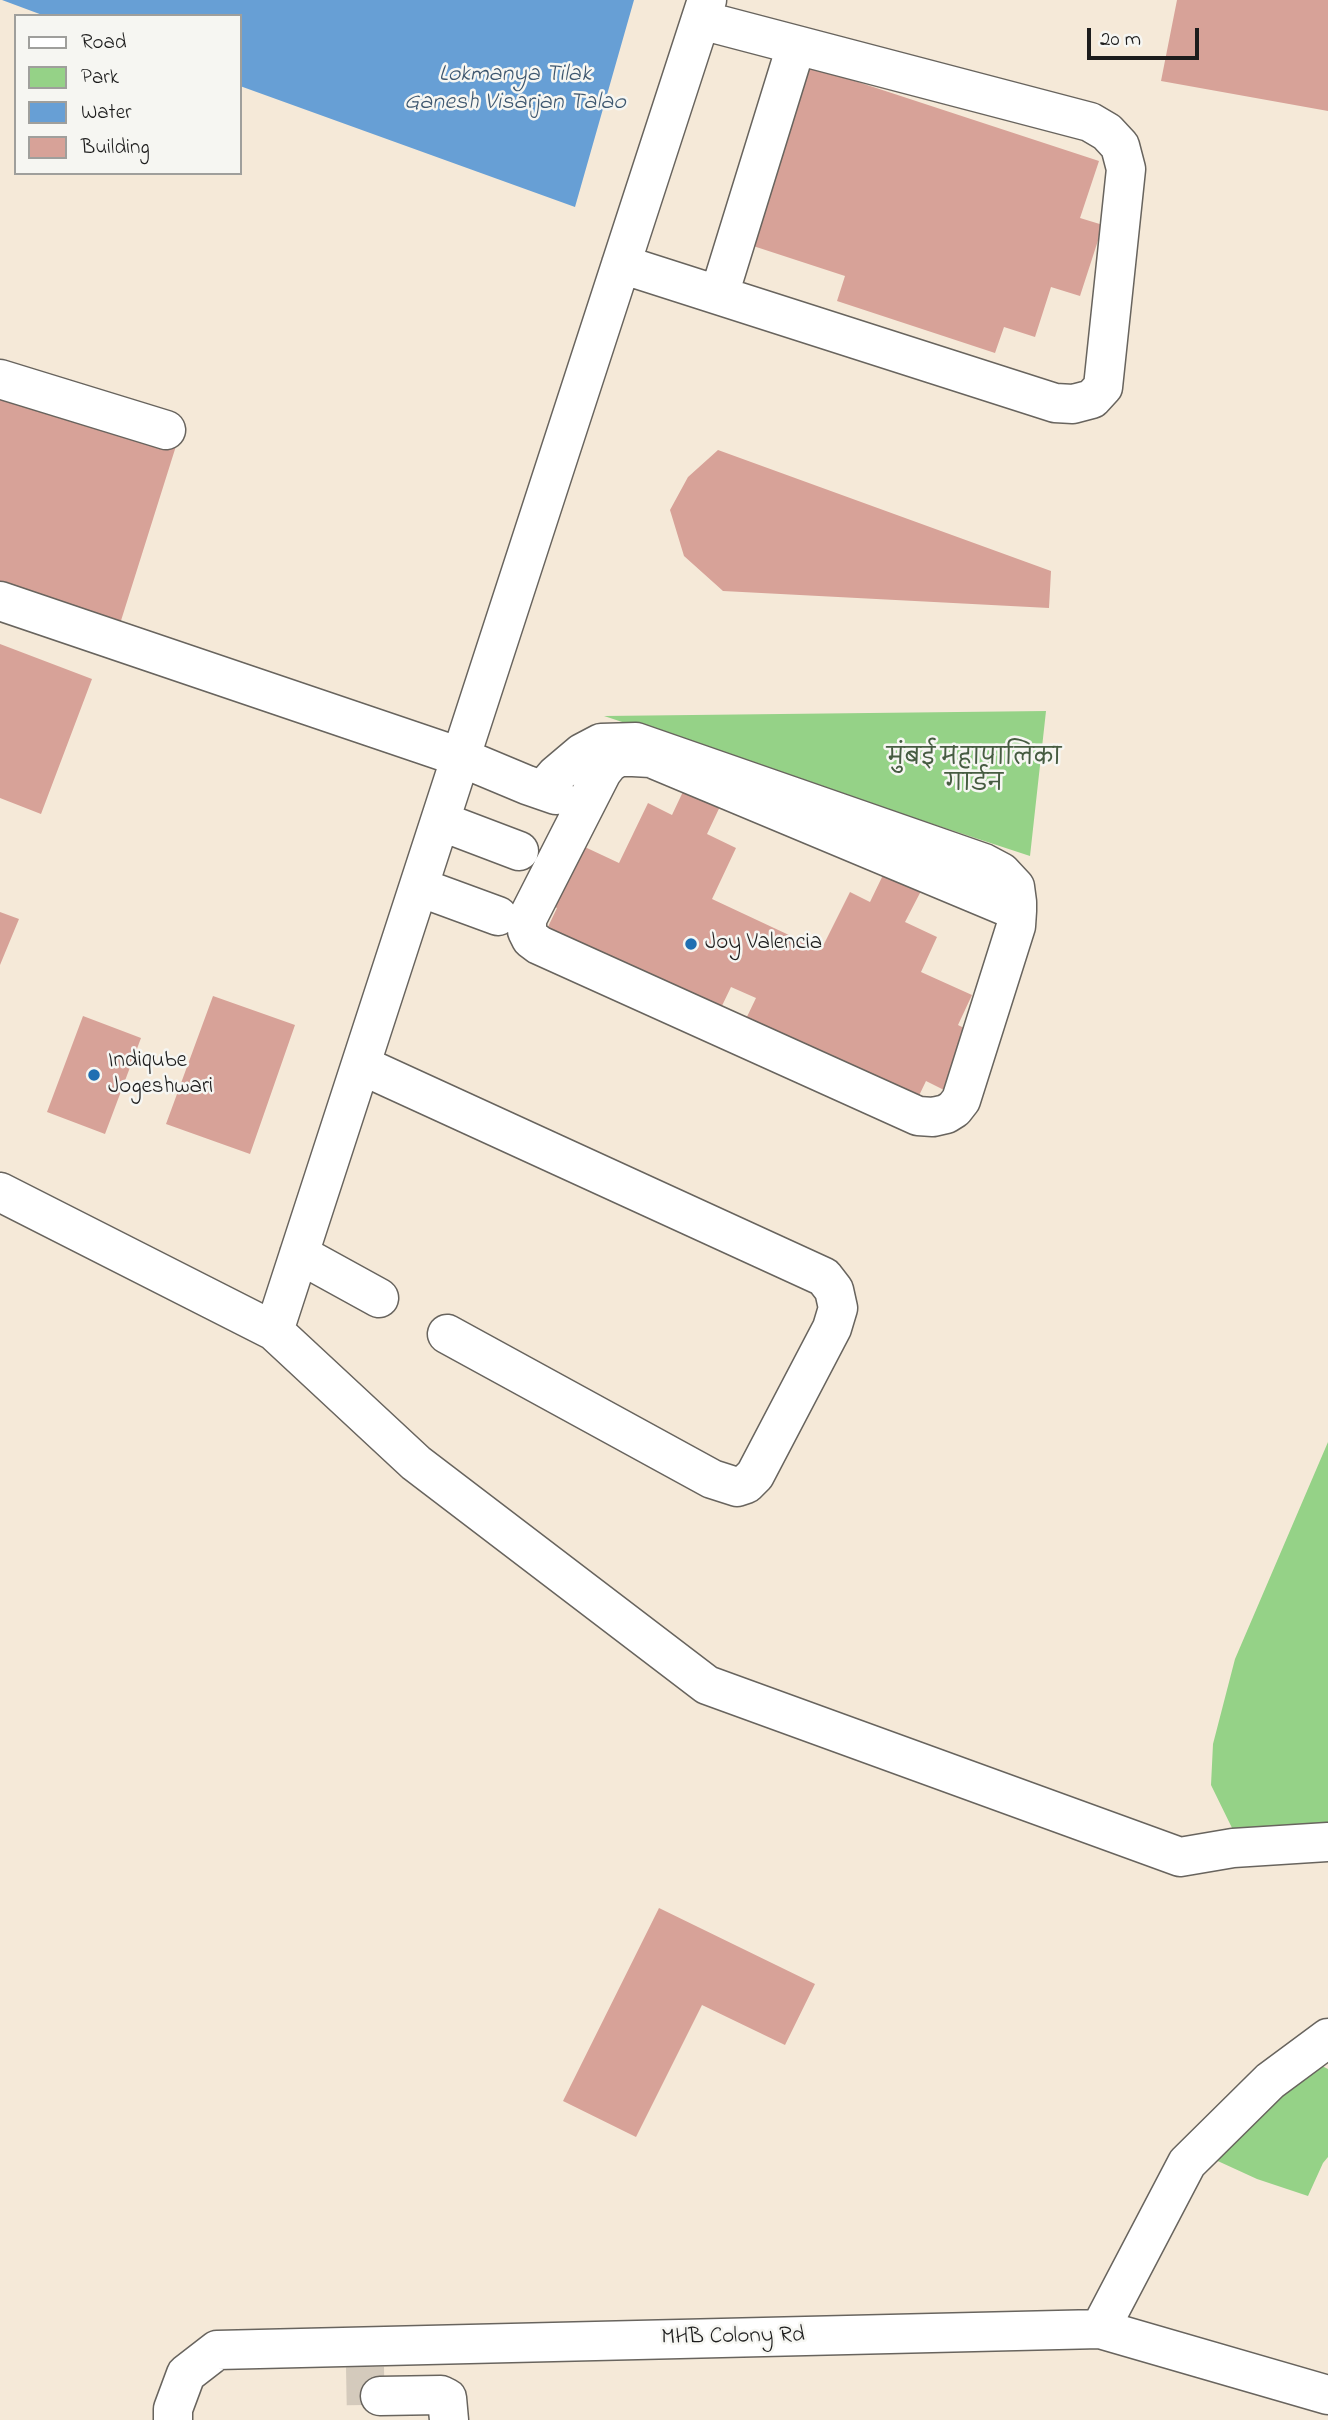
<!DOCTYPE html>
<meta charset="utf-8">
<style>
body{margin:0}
#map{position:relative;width:1328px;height:2420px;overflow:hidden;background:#f5e9d8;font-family:"Indie Flower",sans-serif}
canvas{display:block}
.legend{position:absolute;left:14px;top:14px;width:228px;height:161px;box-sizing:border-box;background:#f6f6f2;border:2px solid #9f9f9c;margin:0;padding:9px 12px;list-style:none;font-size:21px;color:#1c1c1c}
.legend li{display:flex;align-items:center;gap:14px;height:35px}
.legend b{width:35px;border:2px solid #9f9f9c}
.scale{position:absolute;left:1087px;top:28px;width:112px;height:32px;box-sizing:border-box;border:4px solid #1c1c1c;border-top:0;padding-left:9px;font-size:21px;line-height:24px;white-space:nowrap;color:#1c1c1c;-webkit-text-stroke:5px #f6f6f2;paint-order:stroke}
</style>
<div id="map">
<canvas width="1328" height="2420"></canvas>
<ul class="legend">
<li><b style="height:9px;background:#fff"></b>Road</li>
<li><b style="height:19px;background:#95d287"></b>Park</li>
<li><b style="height:19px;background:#679fd5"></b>Water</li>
<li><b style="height:19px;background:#d7a298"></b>Building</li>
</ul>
<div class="scale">20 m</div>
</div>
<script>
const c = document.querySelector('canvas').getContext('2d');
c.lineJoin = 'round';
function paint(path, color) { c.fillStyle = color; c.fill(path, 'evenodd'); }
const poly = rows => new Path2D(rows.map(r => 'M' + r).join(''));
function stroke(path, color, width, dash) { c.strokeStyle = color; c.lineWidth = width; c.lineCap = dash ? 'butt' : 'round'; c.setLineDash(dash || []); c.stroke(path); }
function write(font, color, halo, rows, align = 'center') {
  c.font = font + ' "Indie Flower","Playpen Sans Deva",sans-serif'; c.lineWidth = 5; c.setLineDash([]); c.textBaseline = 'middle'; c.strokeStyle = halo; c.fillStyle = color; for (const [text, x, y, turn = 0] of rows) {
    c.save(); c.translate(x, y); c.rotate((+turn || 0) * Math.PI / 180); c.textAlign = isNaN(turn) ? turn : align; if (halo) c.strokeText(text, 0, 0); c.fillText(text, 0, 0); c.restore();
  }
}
const green = poly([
 [1046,711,1030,856,604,716],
 [1328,1442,1328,1825,1233,1830,1211,1785,1213,1744,1235,1659],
 [1316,2063,1328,2069,1328,2157,1323,2163,1308,2196,1257,2179,1209,2157]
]);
const water = poly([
 [2,0,634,0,575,207,240,86,240,16,45,16]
]);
const building = poly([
 [1177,0,1328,0,1328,111,1161,81],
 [800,63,1099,161,1080,218,1103,225,1080,296,1051,287,1035,337,1004,327,995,353,837,301,845,276,741,242],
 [0,392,176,446,119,627,0,591],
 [718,450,1051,571,1049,608,723,591,684,556,670,510,688,477],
 [0,644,92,679,41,814,0,798],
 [688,781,724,798,707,834,736,848,712,899,821,950,850,892,870,902,884,873,921,891,905,922,937,937,921,972,972,995,958,1025,972,1032,944,1090,926,1081,915,1104,744,1023,756,998,731,987,719,1012,546,931,557,908,544,902,572,841,619,863,648,803,672,815],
 [0,912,19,919,0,965],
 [213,996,295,1025,250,1154,166,1124],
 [83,1016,141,1038,105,1134,47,1112],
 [659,1908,815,1984,785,2045,702,2005,636,2137,563,2101]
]);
const minorTunnel = poly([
 [365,2367,366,2420]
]);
const minor = poly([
 [621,264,1055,403,1073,404,1092,399,1103,387,1126,169,1120,146,1107,132,1090,122,701,20],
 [719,295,796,46],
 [0,379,166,430],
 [0,601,460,757,527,785,556,795],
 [543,790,556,775,582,753,601,743,636,742,984,863,1001,872,1015,887,1017,902,1017,911,1016,926,961,1100,954,1109,946,1114,933,1117,918,1116,539,945,531,939,527,931,527,919,602,772,609,763,619,757,633,757,651,758,1017,911],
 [440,821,519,851],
 [419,887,498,916],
 [361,1065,824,1277,834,1290,838,1308,832,1328,755,1475,746,1484,737,1487,712,1479,447,1334],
 [0,1192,274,1331,416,1463,707,1685,1180,1857,1233,1848,1328,1842],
 [299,1254,379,1298],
 [274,1331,707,0],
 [1100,2329,1187,2163,1270,2081,1328,2038],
 [380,2396,441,2395,447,2398,449,2420],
 [173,2420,173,2409,186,2374,217,2350,1100,2329,1328,2395]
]);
const markers = [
 [691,944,7,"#1f6fb2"],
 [94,1075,7,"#1f6fb2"]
];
const parkNames = [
 ["मुंबई महापालिका",974,760],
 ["गार्डन",974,786]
];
const poiNames = [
 ["Joy Valencia",705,944],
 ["Indiqube",108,1062],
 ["Jogeshwari",108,1088]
];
const streetNames = [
 ["MHB Colony Rd",733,2338,-1]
];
const waterNames = [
 ["Lokmanya Tilak",515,76],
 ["Ganesh Visarjan Talao",515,104]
];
paint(green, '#95d287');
paint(water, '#679fd5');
paint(building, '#d7a298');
stroke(minorTunnel, '#d4cabc', 38, [38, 19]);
stroke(minor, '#68645e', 41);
stroke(minor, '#fff', 38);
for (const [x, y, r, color] of markers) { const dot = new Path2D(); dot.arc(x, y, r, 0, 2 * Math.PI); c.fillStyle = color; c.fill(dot); stroke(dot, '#f6f6f2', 2.5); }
write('23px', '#465c41', '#f6f6f2', parkNames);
write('23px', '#1c1c1c', '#f6f6f2', poiNames, 'left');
write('23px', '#1c1c1c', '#f6f6f2', streetNames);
write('italic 24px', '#3e576f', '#f6f6f2', waterNames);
</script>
